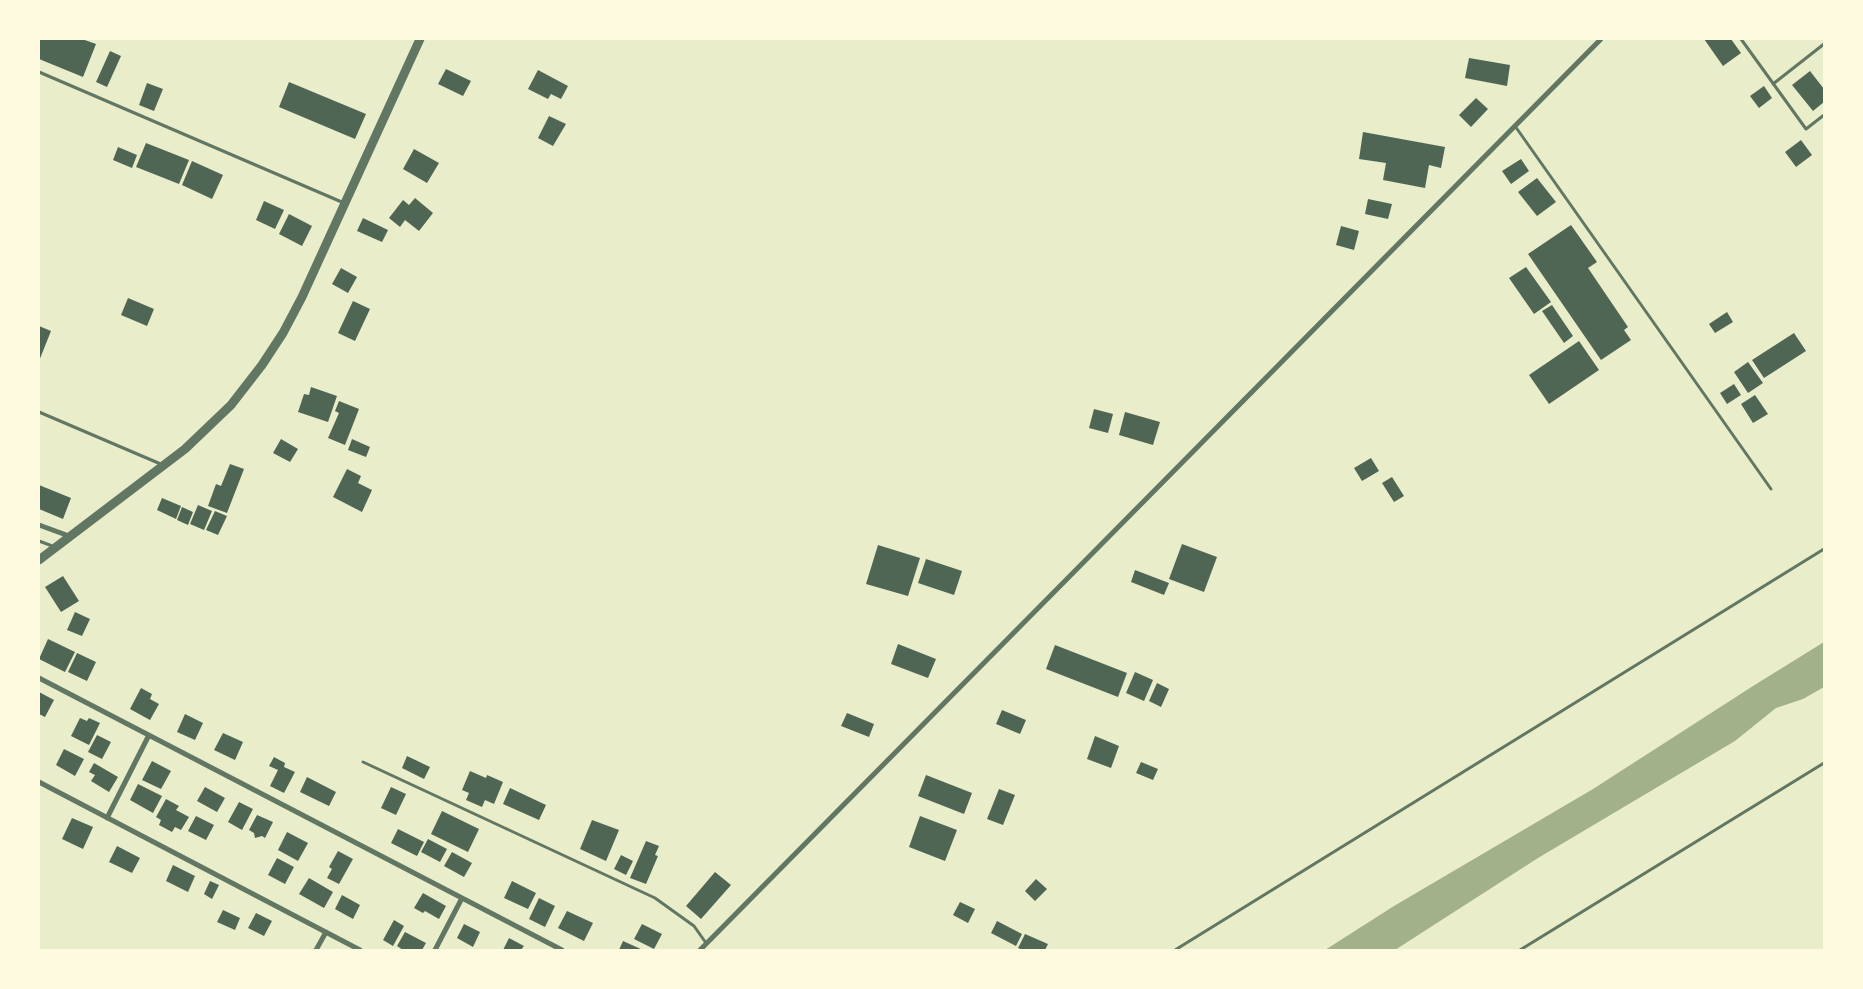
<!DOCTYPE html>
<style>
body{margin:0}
#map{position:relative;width:1863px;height:989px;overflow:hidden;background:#e9edc9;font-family:"Zilla Slab",serif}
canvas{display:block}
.frame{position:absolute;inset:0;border:40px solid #fefae0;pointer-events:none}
</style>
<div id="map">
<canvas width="1863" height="989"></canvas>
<div class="frame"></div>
</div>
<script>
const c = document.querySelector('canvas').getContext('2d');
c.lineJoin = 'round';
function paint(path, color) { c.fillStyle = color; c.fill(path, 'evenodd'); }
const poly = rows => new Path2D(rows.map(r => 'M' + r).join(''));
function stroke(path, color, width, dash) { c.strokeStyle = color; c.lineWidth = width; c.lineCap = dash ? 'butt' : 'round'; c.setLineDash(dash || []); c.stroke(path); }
const water = poly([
 [1824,642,1824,687,1803,699,1776,708,1735,741,1538,858,1395,950,1325,950,1394,906,1593,789,1753,686]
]);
const building = poly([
 [39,39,82,39,96,44,83,77,39,59],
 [1704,39,1731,39,1741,53,1723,66],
 [110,51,121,56,107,87,96,82],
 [1469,58,1510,65,1507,86,1465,78],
 [446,69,471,81,463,96,438,84],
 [538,70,568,86,561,99,551,94,548,99,528,89],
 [1810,71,1824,89,1824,102,1813,111,1792,85],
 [289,82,366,114,355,139,279,107],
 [147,83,163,89,154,111,139,105],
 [1764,86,1772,98,1759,108,1750,96],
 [1476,98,1488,109,1471,127,1459,115],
 [549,116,566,124,553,146,538,138],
 [1363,132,1445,147,1441,168,1429,165,1425,188,1383,180,1386,163,1359,159],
 [1801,140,1812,155,1796,167,1785,152],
 [146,143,189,160,179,184,136,167],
 [118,147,137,155,132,168,113,160],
 [414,149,439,163,427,183,403,169],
 [1521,159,1529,171,1511,184,1502,171],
 [192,161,223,175,212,199,182,185],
 [1537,178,1556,202,1537,216,1518,192],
 [415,198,433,213,419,231,405,220,400,227,389,218,403,200,409,205],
 [1368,199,1392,204,1388,219,1365,214],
 [264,201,284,210,275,229,256,220],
 [289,214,312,226,302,246,279,234],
 [363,218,388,230,382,242,357,231],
 [1571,225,1597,262,1588,268,1628,327,1624,330,1631,340,1601,360,1528,254],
 [1341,226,1359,231,1354,250,1336,245],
 [1526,267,1551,302,1534,314,1509,278],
 [341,268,357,277,348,293,332,284],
 [128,298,154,309,147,326,121,315],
 [353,301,370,309,355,341,338,333],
 [1552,305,1573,336,1564,343,1542,311],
 [1727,312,1733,322,1715,333,1709,324],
 [39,326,51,331,39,361],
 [1794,333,1806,351,1764,378,1752,360],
 [1579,341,1599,370,1549,404,1529,375],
 [1748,362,1763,383,1748,393,1734,372],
 [1734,384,1741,395,1727,404,1720,393],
 [311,387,337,396,328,422,298,412,304,394,309,395],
 [1755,395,1768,414,1753,423,1741,404],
 [339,401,359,409,345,445,328,438,339,413,335,411],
 [1094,409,1113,414,1108,433,1089,428],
 [1125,412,1160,422,1153,445,1119,435],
 [281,439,298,449,290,462,273,453],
 [352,439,370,447,366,457,348,450],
 [1371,458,1379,471,1362,481,1354,468],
 [230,464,244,469,227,513,208,506,216,484,221,486],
 [347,469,361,476,358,483,372,490,362,512,333,497],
 [1392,477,1404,496,1394,502,1382,483],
 [39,485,71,498,63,519,39,509],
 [162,498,181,506,176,519,157,510],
 [198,505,212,511,204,530,190,524],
 [182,507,193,512,188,525,177,520],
 [215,511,227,516,218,535,206,530],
 [1182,544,1217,557,1204,592,1169,579],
 [878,545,920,558,908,596,866,584],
 [926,559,962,571,954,595,918,583],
 [1135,570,1169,583,1164,595,1131,582],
 [63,576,79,601,61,612,45,587],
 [75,612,90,619,82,636,67,630],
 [48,639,75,652,65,672,39,659],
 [898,644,936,659,928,678,891,664],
 [1055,645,1127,673,1118,697,1046,669],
 [77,653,96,662,87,681,68,672],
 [1135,672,1153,680,1144,701,1126,693],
 [1157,683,1169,689,1161,707,1149,701],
 [141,688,152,694,150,699,159,704,150,720,130,709],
 [39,692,54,700,45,717,39,714],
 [1002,710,1026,720,1020,734,996,724],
 [847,713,874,724,869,737,841,726],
 [185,714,203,723,195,740,177,732],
 [80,718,87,721,89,718,100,723,89,745,71,736],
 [223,733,243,742,235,760,214,750],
 [97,735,111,742,102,759,88,752],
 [1095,736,1119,746,1111,768,1087,759],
 [64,749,84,759,75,776,56,765],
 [407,756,430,767,424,779,402,768],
 [274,757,285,763,284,767,295,772,284,793,270,786,278,770,269,766],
 [152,761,171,771,161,789,142,780],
 [1141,762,1158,769,1153,780,1136,773],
 [94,763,118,777,109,792,91,781,95,775,89,772],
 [470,771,486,778,487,775,503,782,494,804,485,800,482,807,466,800,469,793,462,790],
 [926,775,972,793,964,814,918,796],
 [307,777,336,792,329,806,300,792],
 [138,784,162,796,153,813,130,800],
 [205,787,225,798,217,812,197,801],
 [391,787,406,794,396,815,381,808],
 [510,788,546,805,539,820,503,804],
 [999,789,1015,795,1003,825,987,819],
 [166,799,179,806,176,810,189,817,181,830,175,827,172,832,159,825,161,820,156,817],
 [239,802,253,809,242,830,228,822],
 [442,811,479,829,468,852,431,834],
 [257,815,273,822,265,838,262,836,255,838,254,833,249,830],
 [196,816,214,825,206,840,188,831],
 [920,816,957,830,945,861,909,847],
 [72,818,93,827,83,849,62,839],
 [592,820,619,830,606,861,580,849],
 [398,829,424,842,417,856,391,843],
 [287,832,308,843,298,861,278,850],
 [428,839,447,849,440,862,421,852],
 [646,841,659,846,655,855,658,856,646,884,630,878],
 [117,846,140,858,132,873,109,862],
 [338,851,353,859,339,884,327,878,332,869,329,867],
 [452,852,472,863,464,877,444,866],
 [621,855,633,861,626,875,614,869],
 [277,858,294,867,285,884,268,875],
 [173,865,195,876,188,892,166,881],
 [715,872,731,885,701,919,686,906],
 [309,878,333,892,324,908,299,894],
 [1036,879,1047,889,1035,901,1025,891],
 [210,881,219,885,212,899,204,894],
 [512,881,536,893,528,909,504,898],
 [423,893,446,906,439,919,425,911,423,913,414,908],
 [342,895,360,905,353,919,335,909],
 [539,898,555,906,545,927,529,919],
 [960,902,975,909,968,923,953,915],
 [223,910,240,918,235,930,217,922],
 [567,911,593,923,584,941,558,928],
 [256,913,272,921,264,936,248,928],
 [394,920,404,926,393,946,383,940],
 [997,921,1022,934,1016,946,991,933],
 [464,924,480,932,473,947,457,938],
 [642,924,662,934,654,949,634,939],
 [405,932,426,943,422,950,403,950,397,946],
 [1025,934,1048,944,1045,950,1023,950,1018,948],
 [509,938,524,946,521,950,503,950],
 [623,941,643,950,619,950]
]);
const service = poly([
 [1741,39,1806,129,1824,115],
 [39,72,344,203],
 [1773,84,1824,44],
 [1515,126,1771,489],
 [39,412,163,465],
 [39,541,55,547],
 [363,762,655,898,694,926,706,943],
 [1175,950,1824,549],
 [1520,950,1824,763]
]);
const minor = poly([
 [39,525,69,536],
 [39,678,562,950],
 [39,782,360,950],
 [107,818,149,735],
 [316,950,326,932],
 [435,950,462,898],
 [700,950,1601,39]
]);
const tertiary = poly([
 [39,560,185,449,231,405,262,365,283,333,302,297,420,39]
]);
paint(water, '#a3b18a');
paint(building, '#4f6655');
stroke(service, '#617663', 3);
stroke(minor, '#617663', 5);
stroke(tertiary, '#617663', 9);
</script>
